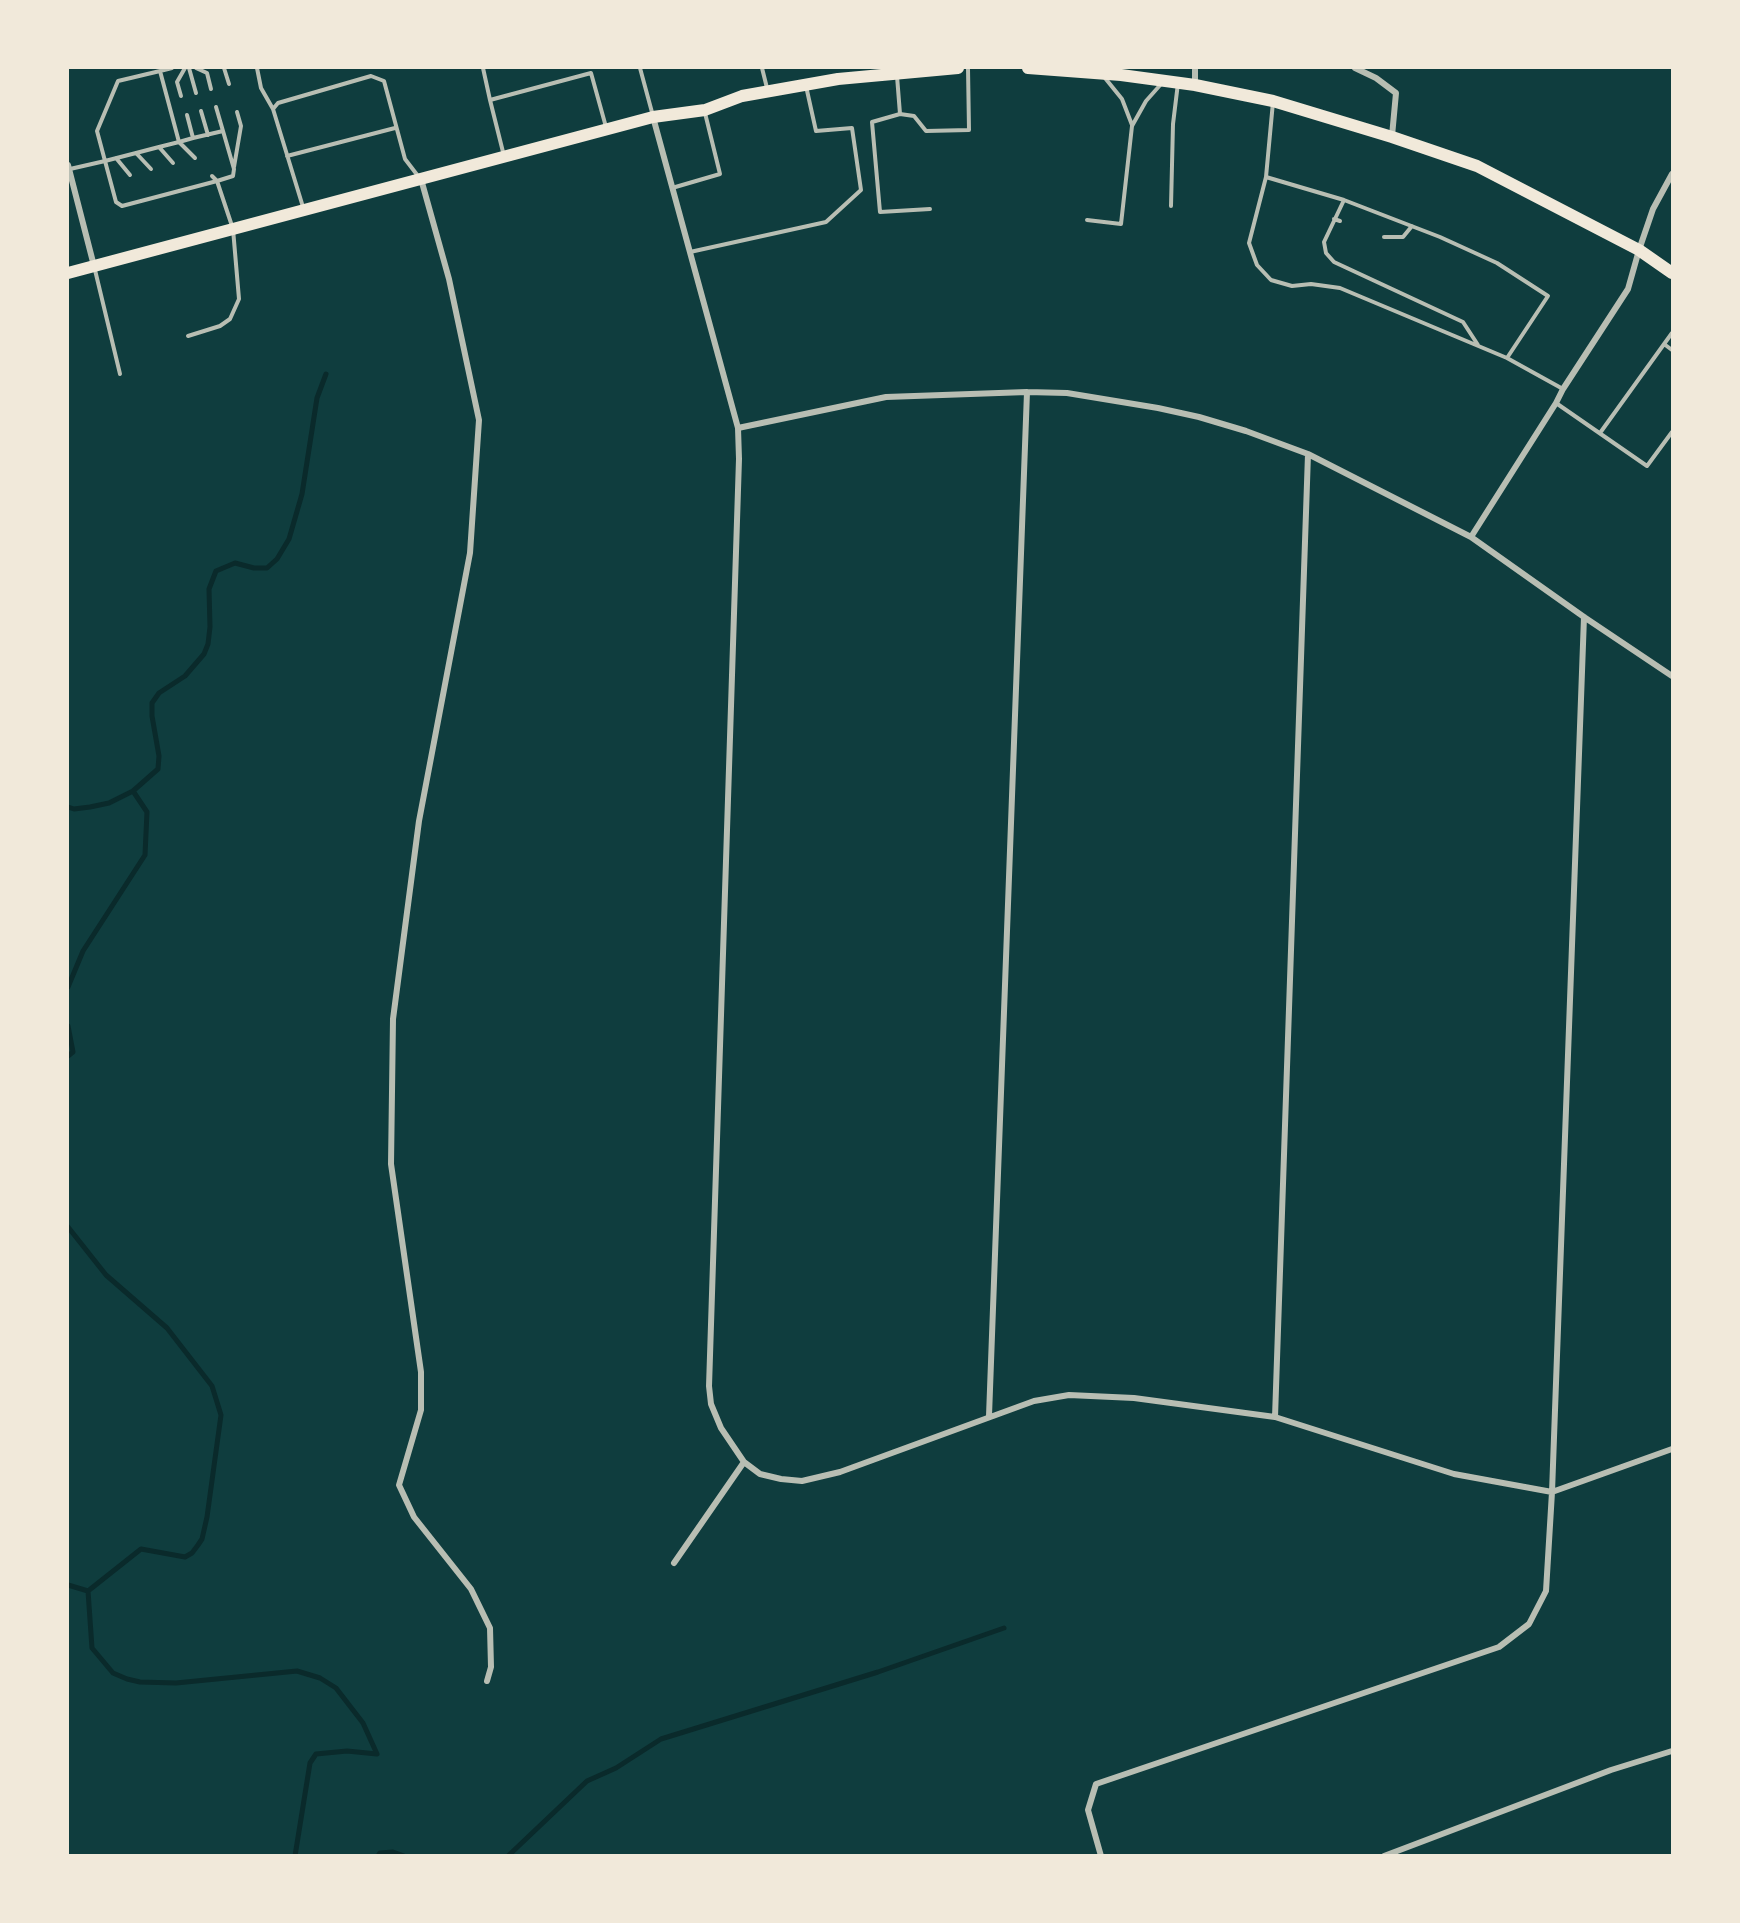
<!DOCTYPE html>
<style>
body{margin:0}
#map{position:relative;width:1740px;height:1923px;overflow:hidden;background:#0f3d3e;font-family:Manrope,sans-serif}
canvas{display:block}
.frame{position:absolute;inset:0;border:69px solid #f1e9da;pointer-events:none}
</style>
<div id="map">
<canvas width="1740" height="1923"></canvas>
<div class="frame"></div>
</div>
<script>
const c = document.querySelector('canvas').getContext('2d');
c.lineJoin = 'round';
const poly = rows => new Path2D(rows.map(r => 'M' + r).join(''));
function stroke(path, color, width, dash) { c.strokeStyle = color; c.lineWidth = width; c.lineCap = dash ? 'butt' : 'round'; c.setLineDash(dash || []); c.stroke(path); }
const stream = poly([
 [68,807,74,809,90,807,109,803,133,791,158,769,159,756,152,716,152,703,159,693,185,676,204,654,208,644,210,627,209,589,216,571,235,563,254,568,267,568,277,559,289,539,302,494,317,398,326,374],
 [68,987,83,951,145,855,147,812,133,791],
 [68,1026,73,1052,68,1056],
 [68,1227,106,1275,167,1328,212,1386,221,1415,207,1517,202,1539,198,1545,192,1553,185,1557,141,1549,88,1591],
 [68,1585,88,1591],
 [88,1591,92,1648,113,1673,127,1679,140,1682,176,1683,297,1671,320,1678,336,1688,363,1723,377,1754,347,1751,316,1754,310,1763,295,1856],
 [378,1856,380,1853,393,1852,404,1856],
 [508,1856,587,1781,616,1768,661,1739,878,1672,1004,1628]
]);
const service = poly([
 [189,68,196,93],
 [196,68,207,73,211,89],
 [224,68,229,84],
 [257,68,261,88,273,109],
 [483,68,490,100],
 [640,68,653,116],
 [762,68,767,88],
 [160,71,172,68],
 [897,76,900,114],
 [1105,78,1122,99,1132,125],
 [181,96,177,82,185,68],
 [1273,102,1266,177,1249,243,1257,265,1271,280,1292,286,1311,284,1340,288,1507,358,1563,389],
 [216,107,223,131],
 [201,111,208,135],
 [187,115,193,138],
 [159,147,173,163],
 [136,153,151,169],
 [287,156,395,128],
 [504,156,490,100,591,73,606,127],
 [116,158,130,175],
 [195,158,179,142,160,71,118,81,97,131,105,161,136,153,159,147,179,142,193,138,223,131,234,169,233,176,217,181,212,176],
 [234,167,241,126,237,112],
 [70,169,105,161,116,202,122,206,217,181,233,229,239,299,230,319,220,326,188,336],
 [1266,177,1344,200,1440,237,1497,263,1548,296,1507,358],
 [672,188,720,174,705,113],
 [1344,200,1324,242,1326,253,1334,262,1463,322,1478,345],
 [1171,206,1173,124,1178,83],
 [303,207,273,109,278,103,371,76,384,81,405,159,418,176],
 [930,209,880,212,872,122,900,114,914,116,926,131,969,130,968,68],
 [1334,219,1340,221],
 [1087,220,1121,224,1132,126,1146,101,1162,83],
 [1384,237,1403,237,1412,226],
 [690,252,826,222,861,190,852,128,816,131,806,86],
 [95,270,120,374],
 [1664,344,1672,350],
 [1556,403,1647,466,1672,432],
 [1600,433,1672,333]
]);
const minor = poly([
 [1355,68,1376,78,1396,93,1392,136],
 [1195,84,1195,68],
 [653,117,738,428,739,459,709,1386,711,1404,721,1428,744,1462,760,1474,781,1479,802,1481,840,1472,1034,1401,1069,1395,1134,1398,1275,1417,1454,1474,1552,1492,1672,1449],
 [68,165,94,266],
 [421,179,449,279,479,420,470,553,419,821,393,1019,391,1164,421,1372,421,1410,399,1485,414,1517,471,1589,490,1628,491,1667,487,1681],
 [738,428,886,397,1027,392,1067,393,1158,408,1199,417,1246,431,1308,454,1471,537,1584,617,1672,676],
 [1471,537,1556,403,1563,389,1628,289,1639,250,1653,209,1672,174],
 [989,1416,1027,392],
 [1275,1417,1308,454],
 [674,1563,744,1462],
 [1101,1856,1088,1810,1096,1784,1499,1647,1529,1624,1546,1591,1552,1492,1584,617],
 [1384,1856,1611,1770,1672,1751]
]);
const primary = poly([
 [1028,68,1121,75,1195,85,1273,101,1392,137,1477,166,1639,250,1672,273],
 [68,273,653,117,705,110,742,96,838,79,958,68]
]);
stroke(stream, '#0a2a2b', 5);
stroke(service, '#b8beb3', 4);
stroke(minor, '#b8beb3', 6);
stroke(primary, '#f1e9da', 12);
</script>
